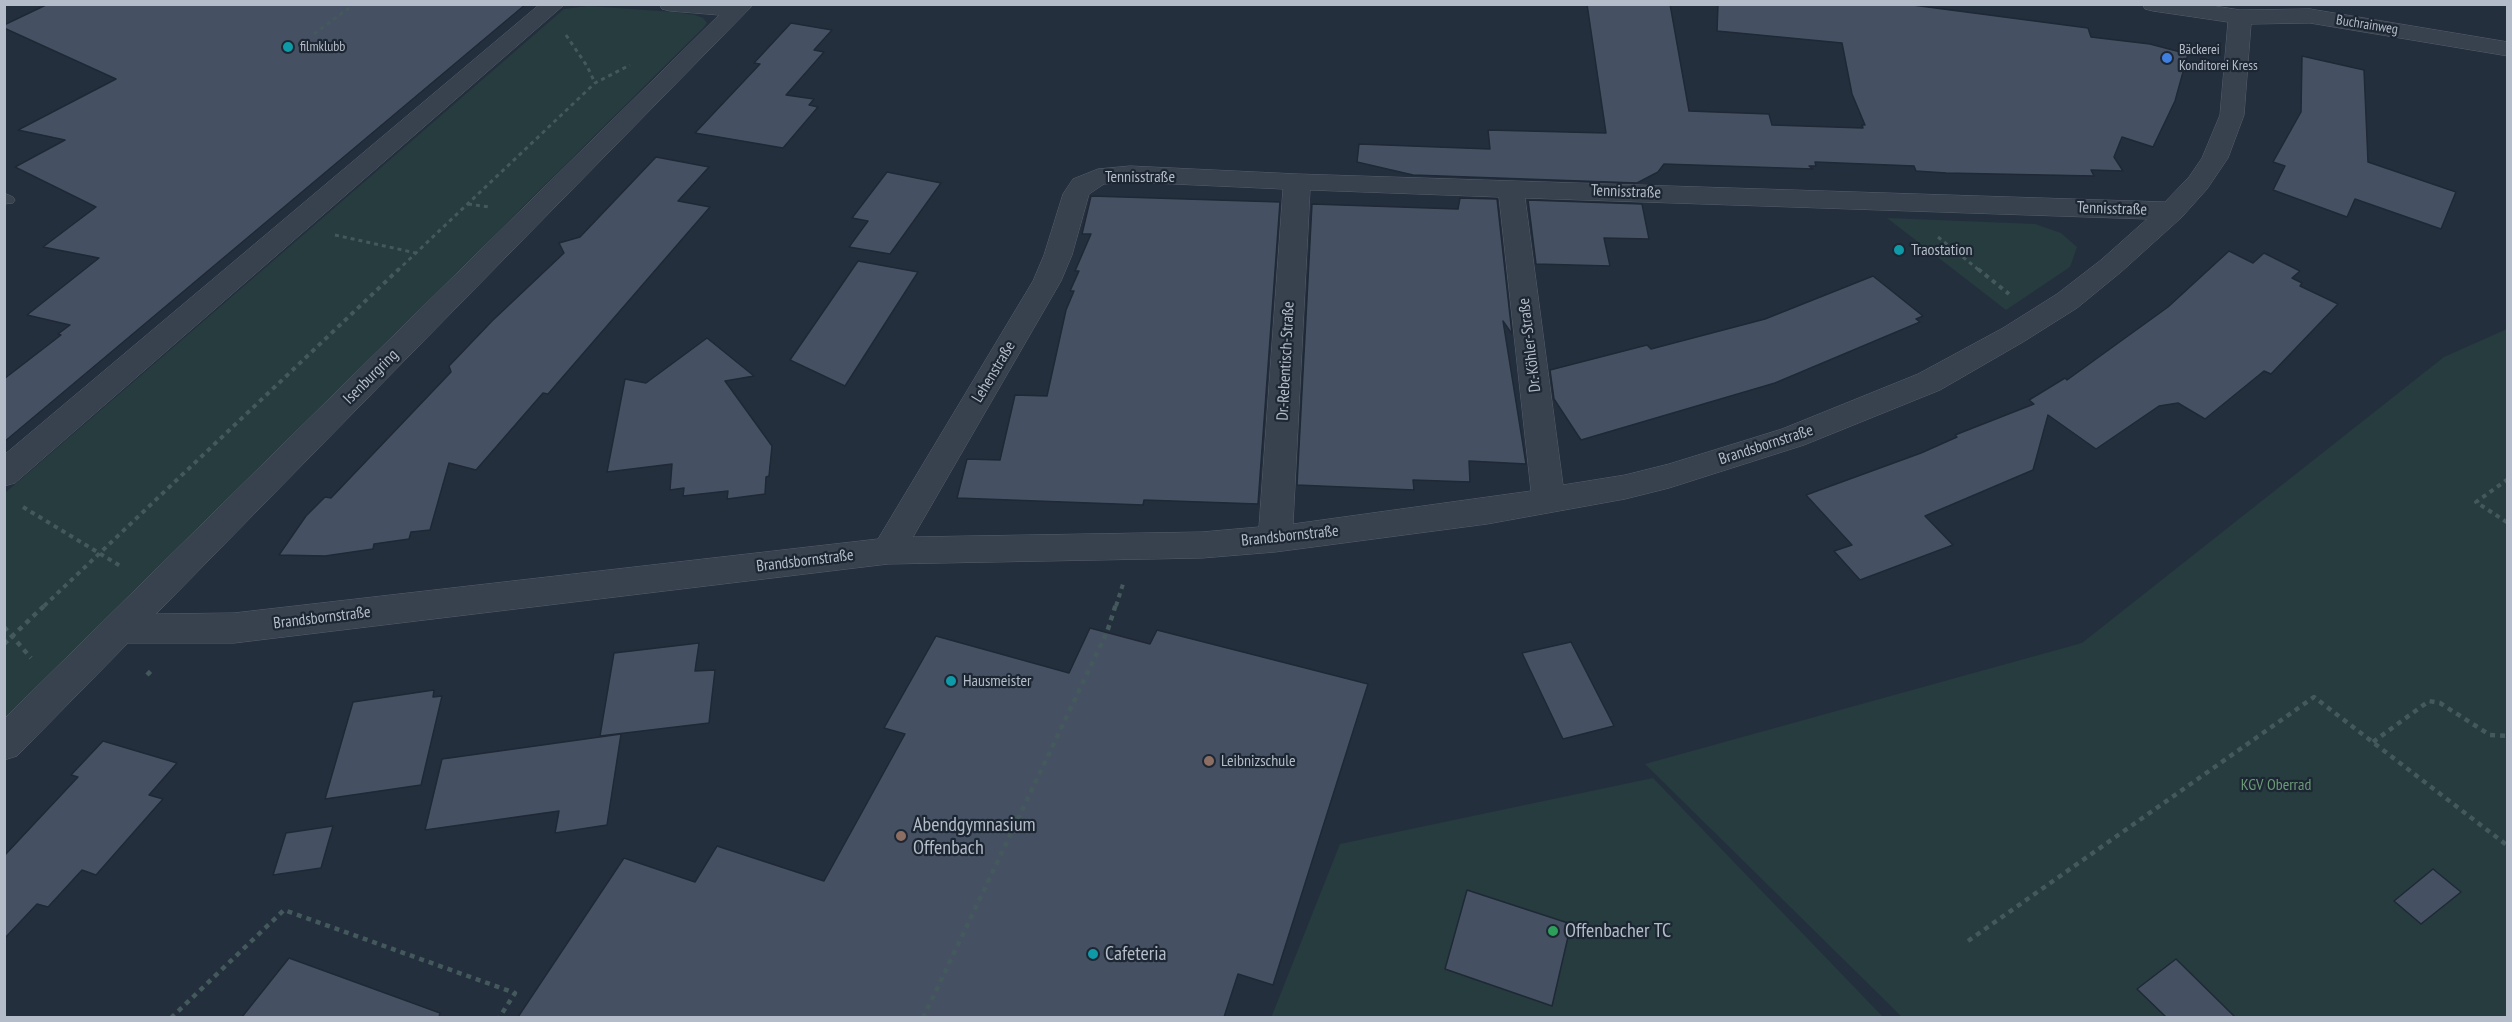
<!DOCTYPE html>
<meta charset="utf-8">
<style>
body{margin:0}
#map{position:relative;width:2512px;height:1022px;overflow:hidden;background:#242f3e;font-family:"PT Sans Narrow",sans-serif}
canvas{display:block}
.frame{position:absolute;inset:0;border:6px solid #b4bcc9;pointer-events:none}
</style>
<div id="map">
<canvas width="2512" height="1022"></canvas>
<div class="frame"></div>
</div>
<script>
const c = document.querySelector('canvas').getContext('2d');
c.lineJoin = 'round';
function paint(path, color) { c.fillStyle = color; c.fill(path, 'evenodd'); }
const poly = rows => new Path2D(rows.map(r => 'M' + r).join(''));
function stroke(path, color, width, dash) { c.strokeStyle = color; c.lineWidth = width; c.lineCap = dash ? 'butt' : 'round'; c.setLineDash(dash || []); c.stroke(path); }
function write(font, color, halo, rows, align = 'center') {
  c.font = font + ' "PT Sans Narrow",sans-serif'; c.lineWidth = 4.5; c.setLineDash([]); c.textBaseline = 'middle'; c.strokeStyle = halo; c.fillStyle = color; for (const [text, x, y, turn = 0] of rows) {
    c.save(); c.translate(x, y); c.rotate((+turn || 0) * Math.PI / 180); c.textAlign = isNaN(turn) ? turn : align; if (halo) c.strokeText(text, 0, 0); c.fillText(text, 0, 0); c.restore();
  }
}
const green = poly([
 [588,6,674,12,695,15,703,18,707,23,703,28,5,721,5,493,564,9],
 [1887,218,2035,224,2061,233,2077,247,2070,267,2006,310],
 [2507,329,2507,1017,1902,1017,1645,764,2082,643,2444,357],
 [1653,778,1883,1017,1271,1018,1340,844]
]);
const building = poly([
 [48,4,526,4,4,442,4,379,61,335,58,334,70,325,27,315,99,258,43,247,96,207,15,167,65,140,18,130,116,79,4,28,4,25,48,4],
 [1587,4,1670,4,1689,111,1769,114,1772,125,1863,128,1862,125,1865,125,1852,94,1842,43,1717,31,1718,4,1905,4,2088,28,2091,37,2150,44,2188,54,2175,101,2153,147,2122,137,2114,157,2123,171,2091,170,2094,176,1946,173,1916,171,1914,166,1815,162,1816,166,1809,166,1813,169,1664,164,1658,172,1637,183,1413,175,1357,162,1359,144,1490,149,1488,130,1606,133,1587,4],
 [791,23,832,30,814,50,824,52,786,95,814,99,809,105,818,107,783,148,695,133,760,64,754,63,791,23],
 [2302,56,2364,70,2368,162,2456,192,2441,229,2355,199,2347,217,2273,190,2285,166,2273,162,2301,112,2302,56],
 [656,157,709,167,678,201,710,207,548,394,543,393,476,470,449,463,430,530,411,532,409,539,374,544,373,549,325,556,279,555,306,516,325,497,331,498,451,372,449,366,492,321,564,253,559,243,580,237,656,157],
 [887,172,941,183,890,254,849,247,868,221,852,218,887,172],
 [1091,196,1280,202,1258,504,1144,500,1143,505,957,498,967,459,1000,460,1015,395,1047,396,1066,310,1074,291,1070,291,1079,271,1075,271,1091,234,1082,234,1091,196],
 [1460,198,1497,199,1512,334,1503,321,1526,464,1469,461,1470,482,1413,480,1414,490,1297,485,1312,204,1458,209,1460,198],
 [1528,200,1642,204,1649,239,1604,238,1610,266,1536,264,1528,200],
 [2229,251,2253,263,2264,253,2300,271,2292,278,2302,283,2300,286,2338,304,2271,374,2264,371,2205,419,2178,403,2159,406,2096,449,2048,415,2033,470,1925,516,1953,545,1860,580,1834,551,1852,545,1806,495,1921,453,1957,437,1955,435,2034,404,2029,400,2065,378,2067,380,2168,307,2229,251],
 [858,261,918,272,845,386,790,360,858,261],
 [1873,276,1923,316,1916,319,1920,322,1775,383,1581,440,1554,399,1550,370,1647,345,1651,349,1765,319,1873,276],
 [707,338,754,376,725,381,772,446,769,476,766,477,765,494,727,499,728,491,683,496,684,488,670,490,672,464,607,472,625,379,646,383,707,338],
 [1090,628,1150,644,1157,630,1368,684,1273,985,1238,974,1224,1017,518,1017,624,858,695,882,717,846,824,881,905,734,884,728,936,636,1069,673,1090,628],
 [1571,642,1614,726,1563,739,1522,653,1571,642],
 [699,643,695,671,715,670,709,723,600,736,614,653,699,643],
 [434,690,433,697,442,696,421,785,325,799,353,702,434,690],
 [621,734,607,825,555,833,559,811,425,830,442,759,621,734],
 [103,741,177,763,149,795,163,799,96,875,82,870,48,907,37,904,4,939,4,856,78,777,71,775,103,741],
 [333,826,321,868,273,875,286,833,333,826],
 [2433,869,2461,892,2421,924,2394,901,2433,869],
 [1467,890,1571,924,1552,1006,1445,969,1467,890],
 [289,958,440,1013,439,1017,242,1017,289,958],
 [2176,959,2235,1017,2166,1017,2137,989,2176,959]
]);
const pathFar2 = poly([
 [314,34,349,8],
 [566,35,587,66,595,83],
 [468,204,489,207],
 [335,235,416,253],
 [1938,237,1980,271],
 [397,271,595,83,630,65]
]);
const pathFar1 = poly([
 [1978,269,2009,294],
 [2508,479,2476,502,2508,523],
 [23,507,122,567],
 [44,606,399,269],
 [1116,606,1123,584]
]);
const path = poly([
 [4,627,31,658],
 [4,644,46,604],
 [147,675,154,668],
 [2373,742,2429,701,2440,703,2490,735,2508,736],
 [1968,941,2314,697,2508,846],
 [171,1018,284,910,515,993,499,1018],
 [923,1018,1107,632,1116,604]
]);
const service = poly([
 [4,193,13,197,15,200,13,203,4,204,4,193]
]);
const minor = poly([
 [540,4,565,4,15,483,4,486,4,455,540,4],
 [659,4,754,4,156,614,234,613,878,539,1033,281,1044,255,1063,194,1073,179,1098,169,1130,166,1297,174,2165,202,2189,177,2202,158,2220,115,2228,22,2153,11,2145,9,2142,4,2202,4,2240,10,2310,9,2508,42,2508,56,2310,23,2251,24,2244,115,2228,158,2207,189,2182,217,2121,272,2077,308,2023,342,1940,390,1804,445,1669,488,1625,499,1487,524,1275,552,1202,558,888,564,234,643,128,643,17,756,4,760,4,719,719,15,670,11,662,9,659,4],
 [1130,182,1283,189,1259,527,1202,532,913,537,1061,281,1072,255,1089,194,1104,184,1130,182],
 [1310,190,1499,197,1531,491,1293,524,1310,190],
 [1525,198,2147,219,2101,260,2057,294,2003,328,1918,374,1782,429,1669,464,1625,475,1563,485,1525,198]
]);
const markers = [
 [288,47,6,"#0f9aa8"],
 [2167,58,6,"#3f7fe0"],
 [1899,250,6,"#0f9aa8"],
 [951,681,6,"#0f9aa8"],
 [1209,761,6,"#8d6e63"],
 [901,836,6,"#8d6e63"],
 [1553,931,6,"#2e9e5b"],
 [1093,954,6,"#0f9aa8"]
];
const farStreetnames = [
 ["Buchrainweg",2367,25,9]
];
const farPoinames = [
 ["filmklubb",300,47],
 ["Bäckerei",2179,50],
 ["Konditorei Kress",2179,66]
];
const streetNames = [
 ["Tennisstraße",1140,177],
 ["Tennisstraße",1626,192,2],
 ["Tennisstraße",2112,209,2],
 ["Dr.-Köhler-Straße",1530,345,-97],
 ["Dr.-Rebentisch-Straße",1286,361,-87],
 ["Lehenstraße",994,372,-59],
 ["Isenburgring",371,377,-45],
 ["Brandsbornstraße",1766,445,-18],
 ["Brandsbornstraße",1290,536,-6],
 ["Brandsbornstraße",805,561,-7],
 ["Brandsbornstraße",322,618,-7]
];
const poiNames = [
 ["Traostation",1911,250],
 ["Hausmeister",963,681],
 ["Leibnizschule",1221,761]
];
const parkNames = [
 ["KGV Oberrad",2276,785]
];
const nearPoinames = [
 ["Abendgymnasium",913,825],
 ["Offenbach",913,848],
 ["Offenbacher TC",1565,931],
 ["Cafeteria",1105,954]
];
paint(green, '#263c3f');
paint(building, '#455162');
stroke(building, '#1f2835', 1.5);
stroke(service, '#565f6c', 1);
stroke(minor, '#565f6c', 1);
stroke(pathFar2, '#44595c', 3, [4, 4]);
stroke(pathFar1, '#44595c', 4, [4.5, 4.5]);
stroke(path, '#44595c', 4.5, [5, 5]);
paint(service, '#38414e');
paint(minor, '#38414e');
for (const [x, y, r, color] of markers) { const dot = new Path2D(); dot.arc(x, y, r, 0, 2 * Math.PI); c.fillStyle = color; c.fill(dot); stroke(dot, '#1d2633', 2); }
write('14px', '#b4bcc9', '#1d2633', farStreetnames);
write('14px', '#b4bcc9', '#1d2633', farPoinames, 'left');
write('16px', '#b4bcc9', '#1d2633', streetNames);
write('16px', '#b4bcc9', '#1d2633', poiNames, 'left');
write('16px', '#6b9a76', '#1d2633', parkNames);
write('20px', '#b4bcc9', '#1d2633', nearPoinames, 'left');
</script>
